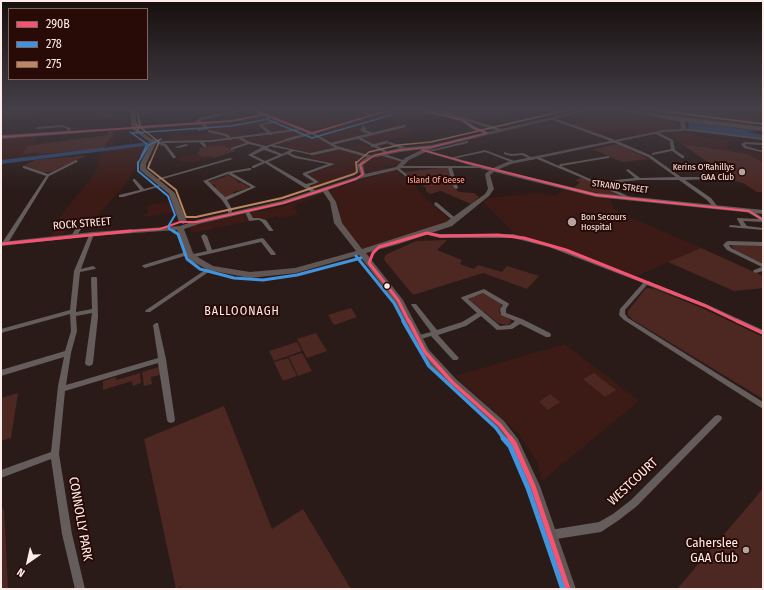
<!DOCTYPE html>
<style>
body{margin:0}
#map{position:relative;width:764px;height:590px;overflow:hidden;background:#2a1b18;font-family:"Fira Sans Condensed",sans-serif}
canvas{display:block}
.frame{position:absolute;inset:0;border:2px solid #feece8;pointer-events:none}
.legend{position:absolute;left:8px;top:8px;width:140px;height:72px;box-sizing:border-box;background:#280b07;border:1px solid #7e6561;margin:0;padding:5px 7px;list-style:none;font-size:12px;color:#feece8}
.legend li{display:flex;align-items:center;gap:8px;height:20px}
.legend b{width:20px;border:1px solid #7e6561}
.north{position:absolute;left:8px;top:542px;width:40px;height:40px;-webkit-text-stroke:3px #280b07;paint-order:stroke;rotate:214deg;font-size:11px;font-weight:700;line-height:16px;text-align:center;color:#feece8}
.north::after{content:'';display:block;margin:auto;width:14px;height:18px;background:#feece8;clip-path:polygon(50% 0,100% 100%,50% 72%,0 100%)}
</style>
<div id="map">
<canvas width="764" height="590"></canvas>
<div class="frame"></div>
<ul class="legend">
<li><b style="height:5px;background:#f65372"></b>290B</li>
<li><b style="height:5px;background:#4094de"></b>278</li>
<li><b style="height:5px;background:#bb8660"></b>275</li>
</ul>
<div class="north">N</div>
</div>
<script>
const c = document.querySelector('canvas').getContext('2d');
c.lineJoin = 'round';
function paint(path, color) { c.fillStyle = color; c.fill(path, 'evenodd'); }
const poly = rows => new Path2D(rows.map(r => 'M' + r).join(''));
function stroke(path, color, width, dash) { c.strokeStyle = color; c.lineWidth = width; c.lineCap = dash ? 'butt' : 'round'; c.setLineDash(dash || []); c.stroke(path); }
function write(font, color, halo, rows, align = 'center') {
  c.font = font + ' "Fira Sans Condensed",sans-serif'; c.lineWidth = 4; c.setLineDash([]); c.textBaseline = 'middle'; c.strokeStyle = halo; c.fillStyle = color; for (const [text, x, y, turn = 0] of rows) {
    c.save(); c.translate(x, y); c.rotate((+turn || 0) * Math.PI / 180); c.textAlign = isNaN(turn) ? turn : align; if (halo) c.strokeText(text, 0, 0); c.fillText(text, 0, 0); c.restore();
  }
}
const built = poly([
 [308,110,321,115,325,113,347,120,311,131,271,114,284,112,290,115],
 [597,110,622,110,677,120,679,129,639,135,627,129,613,132,609,131,598,133,570,124,585,120,575,115],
 [266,115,298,129,271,133,260,125,240,128,245,135,230,137,225,134,213,131,229,138,162,141,173,136,171,135,178,133,184,136,192,136,202,135,213,131,209,130,210,128,205,125,207,124,249,119],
 [353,123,361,127,357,128,363,127,362,131,346,135,356,133,359,136,336,142,316,133],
 [403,127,412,130,414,133,372,145,362,137],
 [112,130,115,130,114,147,116,148,147,145,147,147,136,168,123,187,97,216,76,221,62,236,51,237,62,214,96,172,101,152,113,135],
 [300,131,336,148,368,158,354,167,360,172,357,174,314,189,309,186,319,182,307,175,335,165,348,169,333,163,308,158,320,153,313,154,276,145,282,142,269,146,248,142,243,138],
 [688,131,693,136,726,140,728,149,763,153,763,162,748,154,682,144,670,132],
 [37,136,34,144,90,137,94,148,1,160,1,138],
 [239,139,245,144,231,148,222,145,207,147,206,143],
 [366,144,382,152,365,153,345,148],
 [197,154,202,157,210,156,213,158,192,163,179,161,177,158],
 [381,155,400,161,401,163,391,167,387,165,383,166,387,169,372,174,365,170,363,165,372,158,378,160,374,157],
 [395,170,413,183,423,196,451,220,417,233,363,249,359,246,340,221,338,204,328,190],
 [563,190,611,200,614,210,701,248,637,276,563,248,515,234,483,202,488,198,536,193,555,196],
 [321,192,323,194,294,206,298,215,279,218,277,216,262,220,260,217,253,219,250,213,282,207],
 [172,201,177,212,144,217,144,215,148,213,147,205],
 [245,214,249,221,192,233,189,227],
 [565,344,639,401,542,481,537,462,520,435,455,376]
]);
const green = poly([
 [1,110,34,110,35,114,9,117,10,114,1,115],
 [399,110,417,110,437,114,396,116,388,113],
 [429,110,519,110,469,120],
 [633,110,696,110,706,113,754,118,751,127],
 [108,131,112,131,113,135,103,149,39,154,39,152,23,154,27,146,108,135],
 [618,144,649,159,622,162,593,149],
 [682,144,748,154,763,162,763,192,757,192,743,183,735,181],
 [222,145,236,151,213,158,210,156,202,157,197,154,200,150,198,148],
 [88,155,50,172,42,172,24,165,35,160],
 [448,167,455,189,459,192,474,193,479,197,471,204,441,191,430,194,426,191,426,188,404,172],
 [225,175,228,175,237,180,236,180,239,183,241,182,250,188,233,192,234,194,224,197,220,194,222,193,213,188,216,187,214,184,210,185,207,182,225,177],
 [583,177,620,195,609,195,574,188,580,182,575,180],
 [447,240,437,250,462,260,460,264,474,269,478,265,502,272,507,266,539,276,527,289,483,273,413,295,385,261,384,258,387,254,416,241],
 [734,245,763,245,763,264,735,250,731,246],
 [701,248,763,276,763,288,734,291,668,262],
 [646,288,655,289,704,309,763,337,763,399,633,320,628,315,628,311],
 [485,293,502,304,499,310,500,314,510,319,511,323,507,325,498,323,469,300,471,297],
 [351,308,357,317,334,325,328,315],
 [316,333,327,351,307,358,297,339],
 [297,342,302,351,274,361,269,351],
 [302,353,312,371,298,376,289,357],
 [288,358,297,376,283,381,274,362],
 [159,367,160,375,151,377,152,384,144,386,142,372],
 [140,373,141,383,133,386,132,381,103,390,103,381,116,377,116,380],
 [594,373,616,390,605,397,583,379],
 [18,393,11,438,1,441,1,398],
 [550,394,560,402,548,410,539,402],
 [224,406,272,529,303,509,351,589,179,589,184,585,176,589,144,439],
 [763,488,763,589,677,589,750,504],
 [4,508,6,546,8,589,1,589,1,510]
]);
const water = poly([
 [688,122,758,131,747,132,763,135,763,138,692,130,689,129]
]);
const river = poly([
 [150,142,153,144,152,145,1,164,1,160,150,142]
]);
const pedestrianFar1 = poly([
 [436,110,500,130],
 [363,127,365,129,362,130,372,134],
 [357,137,386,152],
 [286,140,312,133,336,147,371,157],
 [331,144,405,126],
 [372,146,387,142],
 [312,154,339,148]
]);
const pedestrian = poly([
 [436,204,455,220]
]);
const minor = poly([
 [158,110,164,110,133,115,132,114,158,110],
 [239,110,243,110,202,120,195,125,192,124,200,118,239,110],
 [356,110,359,110,375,115,372,116,356,110],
 [572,110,575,110,580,112,578,113,572,110],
 [551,117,610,138,650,155,681,177,712,177,712,179,711,179,685,180,711,198,718,207,716,208,714,208,707,200,679,180,639,180,602,184,630,197,630,198,628,199,585,179,537,159,537,157,539,157,559,166,560,164,561,164,609,156,609,158,608,158,561,166,597,182,635,178,627,171,626,170,628,169,640,178,676,177,648,157,608,140,550,119,551,117],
 [281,119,282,121,262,125,272,133,272,135,270,135,258,125,281,119],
 [201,122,203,122,208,127,208,129,198,131,198,129,205,128,201,124,201,122],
 [62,125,71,128,68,134,65,133,68,129,62,127,38,129,36,128,38,127,62,125],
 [682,128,763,138,763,140,683,130,682,130,682,128],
 [209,130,227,134,233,139,230,140,225,136,208,132,208,130,209,130],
 [657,132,673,140,675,150,684,156,684,158,682,158,672,151,652,155,652,153,671,149,670,141,656,134,655,133,657,132],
 [240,137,250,142,266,146,287,139,287,141,274,145,314,154,312,155,294,151,290,153,296,156,335,164,307,174,319,182,309,186,317,192,313,193,265,163,254,168,252,168,252,166,262,162,248,155,262,147,249,144,231,150,231,148,246,143,239,139,238,138,240,137],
 [271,146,273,147,290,150,282,154,267,148,271,146],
 [264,150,279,155,265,161,253,155,264,150],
 [287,154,295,158,328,164,303,173,303,175,314,182,306,184,268,162,287,154],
 [200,141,202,141,206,145,206,147,204,147,200,143,200,141],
 [467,141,468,141,468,143,429,152,427,151,467,141],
 [390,142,407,148,408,149,405,150,389,144,388,143,390,142],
 [745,142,763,143,763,145,745,144,746,146,763,151,761,152,744,148,741,144,745,142],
 [161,143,166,144,176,157,175,158,173,158,164,146,161,145,161,143],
 [186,144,188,145,187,146,177,148,175,147,186,144],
 [485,150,517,162,514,163,485,152,452,159,450,158,485,150],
 [504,152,511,154,523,153,535,159,532,160,522,155,511,156,504,154,504,152],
 [379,153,381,153,406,161,403,162,379,155,379,153],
 [230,158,233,159,156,181,153,180,230,158],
 [76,160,78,161,77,162,49,176,8,243,7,244,3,244,2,243,46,176,23,168,23,166,25,166,48,174,76,160],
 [399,166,483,166,485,167,483,168,452,168,458,188,456,189,454,188,448,168,399,168,416,182,416,184,415,184,395,168,399,166],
 [250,168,251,168,251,170,232,173,256,187,227,200,232,209,232,215,230,216,228,216,228,209,222,200,203,181,227,172,250,168],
 [228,174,251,187,225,197,208,181,228,174],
 [133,179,135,179,144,189,163,184,165,185,123,197,119,197,119,195,140,190,133,181,133,179],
 [747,210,751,210,763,218,763,222,743,221,747,226,763,228,763,230,729,227,729,226,731,225,741,226,737,219,737,218,759,219,747,212,747,210],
 [245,211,249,211,253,218,259,218,266,220,273,230,273,231,269,231,262,222,259,220,249,221,245,212,245,211],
 [85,223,87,224,87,225,83,226,76,237,72,237,71,236,79,224,85,223],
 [425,232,440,234,513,234,553,245,646,281,649,281,650,282,708,305,763,330,763,335,704,307,647,285,625,310,625,314,628,318,763,402,763,409,624,320,619,315,620,309,643,283,549,247,513,238,440,238,425,234,425,232],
 [90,233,94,233,94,234,81,269,93,266,96,268,95,269,80,272,76,311,76,312,92,309,91,278,92,277,96,277,97,278,98,317,93,363,92,365,89,366,86,365,85,363,92,313,76,316,77,331,71,353,66,385,158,358,153,325,156,323,158,323,166,359,175,420,174,422,171,423,168,422,167,420,158,363,65,391,59,454,72,534,85,589,75,589,62,534,51,459,1,478,1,470,51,452,58,386,64,357,1,376,1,370,65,351,71,331,70,314,1,333,1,329,70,310,74,271,90,233],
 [204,234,207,236,212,250,262,238,264,239,276,254,275,255,271,255,261,242,191,258,189,257,188,256,189,255,207,251,201,236,204,234],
 [728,241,763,242,763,246,729,245,731,248,763,264,763,271,756,273,754,272,753,271,754,270,762,267,727,250,723,245,726,242,728,241],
 [189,251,191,252,192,253,191,254,145,268,142,266,143,265,189,251],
 [211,266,213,267,214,268,213,269,150,312,146,312,145,311,146,310,211,266],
 [484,289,508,303,509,304,506,309,506,313,522,319,550,333,551,335,550,337,546,337,520,324,512,329,497,330,481,316,466,326,438,335,457,356,459,358,457,360,453,360,431,336,418,340,416,340,415,338,416,336,431,332,412,306,411,305,412,304,416,304,437,330,462,322,477,313,461,298,462,297,484,289],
 [483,293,503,305,500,309,501,315,515,321,510,325,500,326,468,299,483,293],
 [718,415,721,416,722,418,721,420,637,506,619,520,601,532,550,540,546,539,545,535,546,531,550,530,599,522,613,514,631,500,715,416,718,415]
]);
const tertiary = poly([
 [387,110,392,110,314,134,310,133,387,110],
 [420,110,426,110,463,119,476,127,489,133,487,134,472,129,461,121,420,110],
 [302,128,304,129,304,130,211,142,162,143,160,142,162,141,211,140,302,128],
 [423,149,487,167,596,193,763,210,763,214,596,197,483,169,423,151,423,149]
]);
const secondary = poly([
 [131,110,135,110,137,126,231,120,260,114,251,110,256,110,265,113,270,113,270,115,314,133,310,134,264,116,231,122,138,129,150,138,166,144,163,146,156,143,146,164,146,169,175,193,187,222,183,224,179,222,169,194,140,170,140,164,151,143,132,129,1,139,1,135,131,127,132,125,131,123,131,110],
 [584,110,590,110,434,148,409,160,400,169,362,178,328,190,336,202,342,223,362,249,446,222,485,194,488,189,485,174,491,169,507,162,664,130,680,129,681,128,680,120,682,119,684,120,686,128,683,131,664,132,511,164,495,171,490,175,494,189,489,196,452,226,399,244,366,253,403,300,429,350,456,379,504,421,518,439,540,486,576,589,560,589,526,486,509,446,496,429,448,385,421,355,394,301,359,255,296,273,250,278,208,270,190,260,185,253,177,230,92,236,1,246,1,242,92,232,180,226,197,220,281,201,362,175,360,173,357,165,368,156,400,148,432,145,584,110],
 [423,149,405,158,396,167,365,174,363,165,372,158,400,152,423,149],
 [323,192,330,202,334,223,356,251,295,268,250,272,213,266,196,256,193,253,184,229,199,224,285,204,323,192]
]);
const primary = poly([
 [623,110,763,127,763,131,671,120,623,110]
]);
const rail = poly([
 [92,110,110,116]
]);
const bus1Far4 = poly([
 [253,110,312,133,390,110],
 [422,110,462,120,474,128,487,133],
 [1,137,231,121,268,114],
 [422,150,468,163],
 [363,163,375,155,400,150,432,147,487,133]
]);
const bus1Far3 = poly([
 [465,162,596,195,749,211,763,220],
 [117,232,160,229,180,222,197,222,283,203,356,179,363,174,360,165,364,162]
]);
const bus1Far2 = poly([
 [1,244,131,231],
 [409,322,398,300,369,263,373,253,379,247,427,233,440,236,498,235,524,238,566,250,706,306,739,322]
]);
const bus1Far1 = poly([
 [409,321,425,352,452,382,500,425,511,439],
 [737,321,763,333]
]);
const bus1 = poly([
 [510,438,514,443,533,486,568,589]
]);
const bus2Far4 = poly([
 [266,119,312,138,391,115],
 [130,132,147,144,141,157],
 [133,133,231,126,269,119],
 [138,163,149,145,161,139]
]);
const bus2Far3 = poly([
 [138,162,138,171,168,196,175,215,169,225,169,229,175,232]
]);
const bus2Far2 = poly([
 [173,231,178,234,187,259,200,269,234,278,263,280,297,275,361,258],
 [356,256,394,303,404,322]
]);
const bus2Far1 = poly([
 [403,321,429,366,496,428,504,439]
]);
const bus2 = poly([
 [503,438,510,446,528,488,563,589]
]);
const bus3Far1 = poly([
 [117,110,137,111,140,125,137,131],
 [653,110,763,124],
 [136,124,159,142,150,163],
 [356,163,369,152,399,145,431,142,567,110]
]);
const bus3 = poly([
 [150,162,148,168,176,190,186,217,196,217,282,198,354,174,357,172,356,162]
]);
const markers = [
 [742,172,4,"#b4a39f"],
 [572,222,5,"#b4a39f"],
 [387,286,3.5,"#feece8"],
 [746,550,4,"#b4a39f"]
];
const farPoinames = [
 ["Kerins O'Rahillys",734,167],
 ["GAA Club",734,177],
 ["Bon Secours",581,217,"left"],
 ["Hospital",581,227,"left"]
];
const farParknames = [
 ["Island Of Geese",436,180]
];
const farStreetnames = [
 ["STRAND STREET",620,187,7]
];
const streetNames = [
 ["ROCK STREET",82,224,-5]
];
const neighbourhoodNames = [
 ["BALLOONAGH",242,312]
];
const nearStreetnames = [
 ["WESTCOURT",633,482,-43],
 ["CONNOLLY PARK",80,519,80]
];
const nearPoinames = [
 ["Caherslee",738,543],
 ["GAA Club",738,558]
];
paint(built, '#3c1a15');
paint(green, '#4d2721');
paint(water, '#2b4c7a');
paint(river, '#2b4c7a');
stroke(pedestrianFar1, '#645d5c', 2.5);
stroke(pedestrian, '#645d5c', 3.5);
paint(minor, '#645d5c');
paint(tertiary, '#645d5c');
paint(secondary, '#605654');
paint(primary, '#685c5b');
stroke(rail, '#625856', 2);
stroke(rail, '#280b07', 1, [3.5]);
stroke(bus1Far4, '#f65372', 1.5);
stroke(bus1Far3, '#f65372', 2);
stroke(bus1Far2, '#f65372', 3);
stroke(bus1Far1, '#f65372', 3.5);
stroke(bus1, '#f65372', 5);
stroke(bus2Far4, '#4094de', 1.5);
stroke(bus2Far3, '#4094de', 2);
stroke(bus2Far2, '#4094de', 3);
stroke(bus2Far1, '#4094de', 3.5);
stroke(bus2, '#4094de', 5);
stroke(bus3Far1, '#bb8660', 1.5);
stroke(bus3, '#bb8660', 2);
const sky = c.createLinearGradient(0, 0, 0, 192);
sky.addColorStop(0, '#170f0d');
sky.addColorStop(0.57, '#443f48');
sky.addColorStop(1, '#443f4800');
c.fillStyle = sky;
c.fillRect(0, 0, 764, 192);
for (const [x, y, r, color] of markers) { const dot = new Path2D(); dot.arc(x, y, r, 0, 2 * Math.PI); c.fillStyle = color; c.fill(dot); stroke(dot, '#280b07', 1.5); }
write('9px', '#feece8', '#280b07', farPoinames, 'right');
write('9px', '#feab9c', '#280b07', farParknames);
write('9px', '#feece8', '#280b07', farStreetnames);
write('11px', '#feece8', '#280b07', streetNames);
c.letterSpacing = '1px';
write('12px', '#feece8', '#280b07', neighbourhoodNames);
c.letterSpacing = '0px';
write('13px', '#feece8', '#280b07', nearStreetnames);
write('13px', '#feece8', '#280b07', nearPoinames, 'right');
</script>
